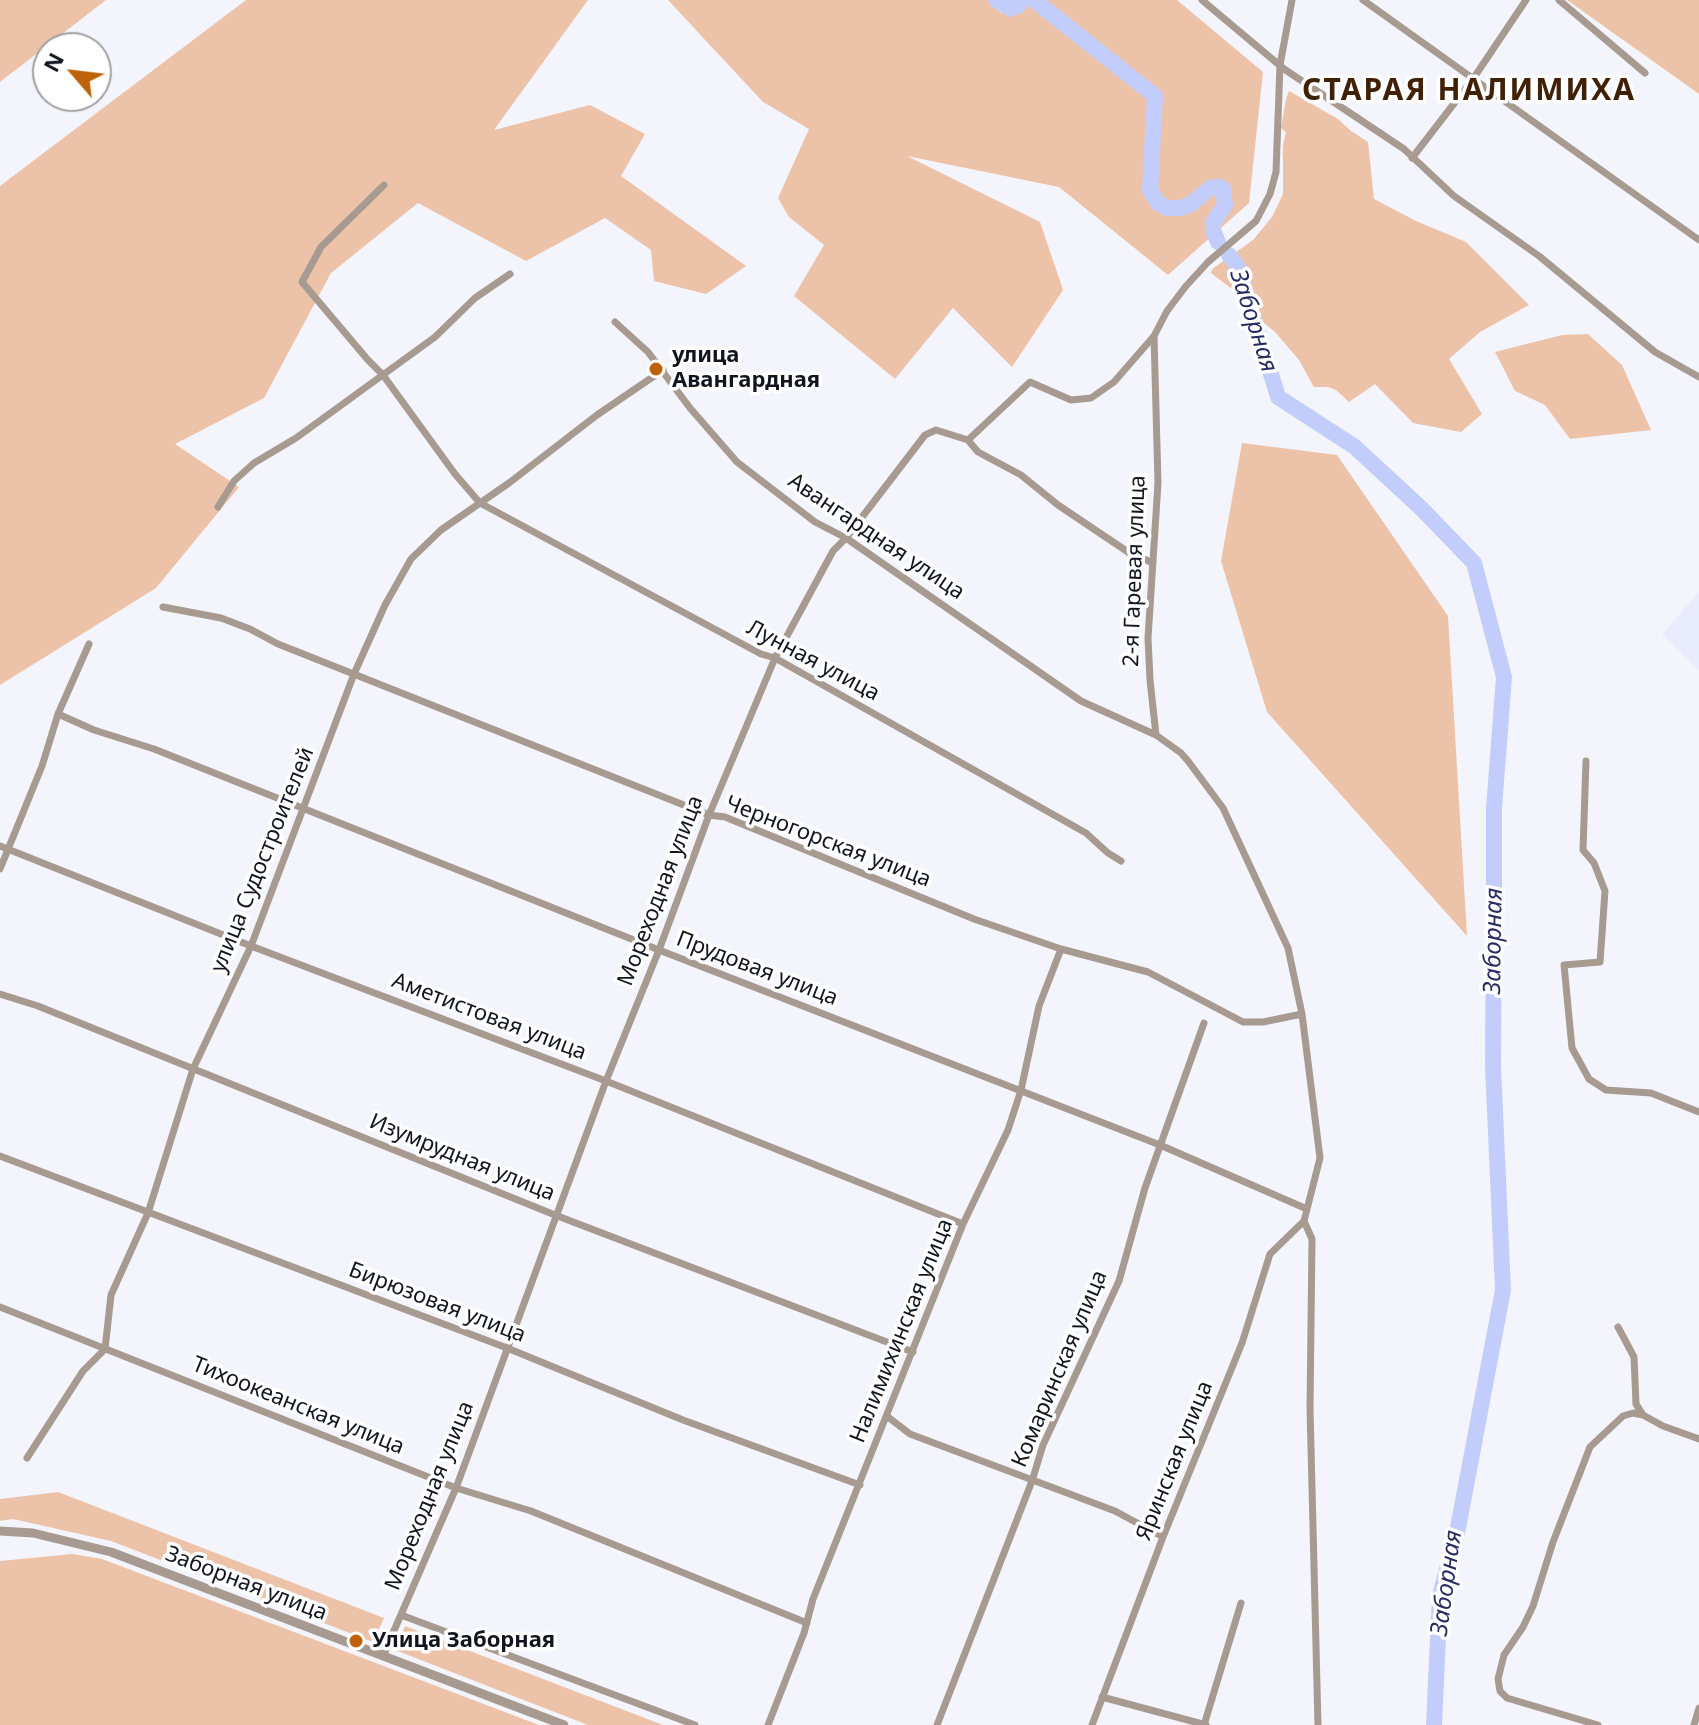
<!DOCTYPE html>
<meta charset="utf-8">
<style>
body{margin:0}
#map{position:relative;width:1699px;height:1725px;overflow:hidden;background:#f4f5fc;font-family:"Noto Sans",sans-serif}
canvas{display:block}
.north{position:absolute;left:32px;top:32px;width:80px;height:80px;box-sizing:border-box;background:#fff;border:2px solid #a0a1a5;border-radius:50%;rotate:298deg;font-size:22px;font-weight:700;line-height:32px;text-align:center;color:#12141f}
.north::after{content:'';display:block;margin:auto;width:28px;height:36px;background:#bd6209;clip-path:polygon(50% 0,100% 100%,50% 72%,0 100%)}
</style>
<div id="map">
<canvas width="1699" height="1725"></canvas>
<div class="north">N</div>
</div>
<script>
const c = document.querySelector('canvas').getContext('2d');
c.lineJoin = 'round';
function paint(path, color) { c.fillStyle = color; c.fill(path, 'evenodd'); }
const poly = rows => new Path2D(rows.map(r => 'M' + r).join(''));
function stroke(path, color, width, dash) { c.strokeStyle = color; c.lineWidth = width; c.lineCap = dash ? 'butt' : 'round'; c.setLineDash(dash || []); c.stroke(path); }
function write(font, color, halo, rows, align = 'center') {
  c.font = font + ' "Noto Sans",sans-serif'; c.lineWidth = 7; c.setLineDash([]); c.textBaseline = 'middle'; c.strokeStyle = halo; c.fillStyle = color; for (const [text, x, y, turn = 0] of rows) {
    c.save(); c.translate(x, y); c.rotate((+turn || 0) * Math.PI / 180); c.textAlign = isNaN(turn) ? turn : align; if (halo) c.strokeText(text, 0, 0); c.fillText(text, 0, 0); c.restore();
  }
}
const built = poly([
 [1699,592,1699,671,1662,634]
]);
const green = poly([
 [0,0,106,0,0,82],
 [246,0,588,0,494,130,590,105,645,134,621,176,746,266,706,294,654,281,651,250,605,218,526,261,418,203,331,273,264,398,175,444,239,487,156,588,0,685,0,186],
 [668,0,988,0,1001,13,1022,12,1033,0,1177,0,1263,72,1249,203,1168,275,1059,187,907,156,1040,222,1063,290,1012,367,953,308,895,379,794,296,824,245,789,217,778,198,809,129,763,102],
 [1567,0,1699,0,1699,94],
 [1289,91,1338,119,1351,131,1368,142,1374,199,1416,221,1466,242,1529,305,1480,332,1449,359,1482,414,1461,432,1413,423,1375,384,1349,402,1336,390,1328,387,1314,387,1299,360,1275,332,1246,308,1237,293,1211,273,1212,269,1253,240,1272,217,1283,194,1283,145,1286,132,1281,128,1286,99],
 [1588,334,1622,365,1651,430,1570,439,1545,405,1515,391,1495,352,1562,335],
 [1242,443,1337,455,1448,616,1467,936,1267,712,1221,561],
 [58,1492,384,1618,373,1642,111,1541,13,1519,0,1521,0,1499],
 [72,1554,102,1559,539,1725,0,1725,0,1561],
 [405,1626,663,1725,588,1725,395,1650]
]);
const water = poly([
 [988,0,1033,0,1022,13,1009,17,991,6]
]);
const river = poly([
 [1034,0,1155,96,1150,190,1158,203,1167,208,1181,208,1191,204,1210,188,1220,187,1223,189,1225,205,1213,223,1213,230,1218,242],
 [1229,255,1238,267,1278,397,1355,447,1421,508,1474,563,1504,677,1494,808,1494,917,1493,1067,1503,1290,1457,1533,1440,1595,1434,1725]
]);
const minor = poly([
 [1202,0,1284,69,1404,149,1454,196,1539,256,1655,352,1699,377],
 [1363,0,1699,240],
 [1559,0,1645,73],
 [1412,158,1473,79,1526,0],
 [384,185,321,247,302,282,368,360,383,375,455,474,480,503,761,654,775,658,1086,833,1108,853,1121,861],
 [615,322,648,352,690,408,737,462,815,522,846,538,1081,701,1156,735,1181,753,1188,761,1223,808,1288,948,1302,1014,1320,1158,1304,1221],
 [968,440,1030,382,1071,400,1091,398,1114,382,1154,336],
 [968,440,978,452,1021,475,1058,505,1128,552,1153,563],
 [218,507,234,481,254,463,296,438,435,337,475,298,510,274],
 [163,607,221,618,250,629,278,644,709,815,725,817,974,919,1061,949,1148,972,1243,1022,1263,1022,1302,1014],
 [58,714,94,730,154,749,659,950,1160,1145,1307,1209],
 [1156,735,1150,680,1148,638,1158,483,1154,336,1167,311,1186,286,1208,262,1256,221,1270,194,1276,172,1280,65,1292,0],
 [1586,761,1583,850,1594,863,1605,891,1600,962,1564,965,1572,1048,1589,1079,1606,1090,1651,1093,1699,1112],
 [0,846,251,946,606,1081,963,1224],
 [0,869,42,766,58,714,89,644],
 [0,994,38,1006,555,1215,913,1352],
 [0,1156,507,1348,683,1420,860,1485],
 [1304,1221,1312,1239,1310,1408,1318,1725],
 [0,1307,456,1488,531,1511,807,1623],
 [1618,1327,1634,1357,1636,1404,1643,1415],
 [888,1417,910,1434,1115,1511,1163,1537],
 [27,1458,83,1371,105,1349,111,1295,148,1213,193,1069,251,946,354,674,385,605,411,559,441,530,509,483,597,415,663,370],
 [401,1615,695,1725],
 [383,1656,456,1488,606,1081,659,950,709,815,775,658,833,551,846,538,925,435,936,430,968,440],
 [1102,1697,1206,1725],
 [768,1725,804,1633,813,1599,963,1224,1008,1130,1021,1090,1039,1006,1061,949],
 [937,1725,1032,1481,1043,1445,1119,1281,1145,1188,1204,1023],
 [1092,1725,1163,1537,1242,1343,1270,1254,1304,1221],
 [1204,1725,1241,1603],
 [1598,1725,1507,1698,1500,1691,1498,1679,1504,1655,1523,1627,1533,1606,1553,1542,1590,1447,1623,1416,1633,1413,1643,1415,1663,1426,1699,1439],
 [1694,1725,1699,1708]
]);
const tertiary = poly([
 [0,1531,33,1533,111,1552,564,1725]
]);
const markers = [
 [656,369,8,"#bd6209"],
 [356,1641,8,"#bd6209"]
];
const poiNames = [
 ["улица",672,356],
 ["Авангардная",672,381],
 ["Улица Заборная",372,1641]
];
const streetNames = [
 ["Авангардная улица",876,537,34],
 ["2-я Гаревая улица",1135,571,-88],
 ["Лунная улица",813,661,28],
 ["Черногорская улица",828,842,21],
 ["улица Судостроителей",263,860,-68],
 ["Мореходная улица",661,891,-69],
 ["Прудовая улица",757,969,21],
 ["Аметистовая улица",489,1017,21],
 ["Изумрудная улица",462,1158,22],
 ["Бирюзовая улица",437,1303,21],
 ["Налимихинская улица",902,1331,-68],
 ["Комаринская улица",1060,1369,-67],
 ["Тихоокеанская улица",298,1406,22],
 ["Яринская улица",1175,1461,-68],
 ["Мореходная улица",430,1496,-68],
 ["Заборная улица",246,1584,21]
];
const waterNames = [
 ["Заборная",1253,321,72],
 ["Заборная",1494,941,-89],
 ["Заборная",1447,1583,-82]
];
const districtNames = [
 ["СТАРАЯ НАЛИМИХА",1469,91]
];
paint(built, '#e9ecfc');
paint(green, '#ecc2a8');
paint(water, '#c3cdfb');
stroke(river, '#c3cdfb', 16);
stroke(minor, '#a79a91', 7);
stroke(tertiary, '#a79a91', 9);
for (const [x, y, r, color] of markers) { const dot = new Path2D(); dot.arc(x, y, r, 0, 2 * Math.PI); c.fillStyle = color; c.fill(dot); stroke(dot, '#fff', 3); }
write('bold 22px', '#12141f', '#fff', poiNames, 'left');
write('22px', '#12141f', '#fff', streetNames);
write('italic 24px', '#272c63', '#fff', waterNames);
c.letterSpacing = '2px';
write('bold 30px', '#402108', '#fff', districtNames);
c.letterSpacing = '0px';
</script>
